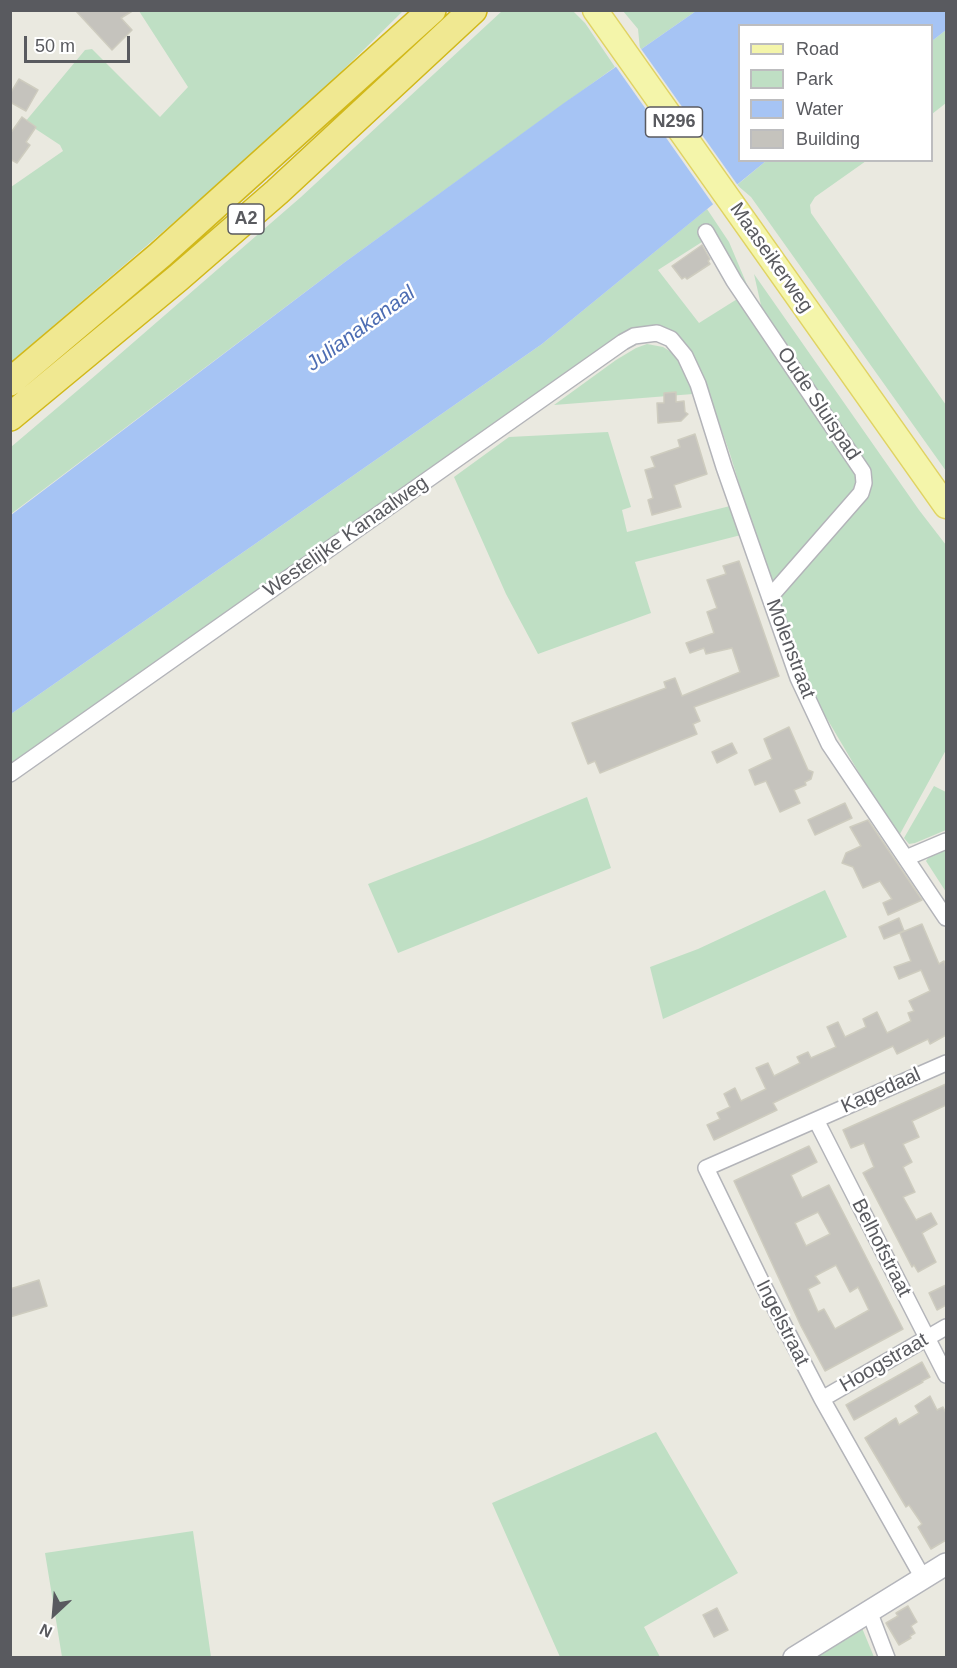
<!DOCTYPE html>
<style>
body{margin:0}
#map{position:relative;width:957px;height:1668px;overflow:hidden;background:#eae9e0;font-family:Arial,sans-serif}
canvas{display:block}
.frame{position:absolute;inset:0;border:12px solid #595a5f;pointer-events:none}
.legend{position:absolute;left:738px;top:24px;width:195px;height:138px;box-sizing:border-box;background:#fff;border:2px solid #bdbdbf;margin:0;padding:8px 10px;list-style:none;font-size:18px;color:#595a5f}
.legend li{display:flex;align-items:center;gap:12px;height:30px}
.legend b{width:30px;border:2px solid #bdbdbf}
.north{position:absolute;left:24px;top:1584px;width:60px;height:60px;-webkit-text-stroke:4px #fff;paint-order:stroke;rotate:206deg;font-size:16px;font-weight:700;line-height:24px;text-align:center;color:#595a5f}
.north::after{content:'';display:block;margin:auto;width:21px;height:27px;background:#595a5f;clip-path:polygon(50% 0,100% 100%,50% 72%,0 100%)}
.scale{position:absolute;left:24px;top:36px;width:106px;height:27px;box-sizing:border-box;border:3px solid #595a5f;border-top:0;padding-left:8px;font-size:18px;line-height:21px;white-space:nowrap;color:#595a5f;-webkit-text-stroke:4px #fff;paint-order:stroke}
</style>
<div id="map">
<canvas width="957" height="1668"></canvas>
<div class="frame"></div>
<ul class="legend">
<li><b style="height:8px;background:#f4f5aa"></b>Road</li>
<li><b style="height:16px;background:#bfdfc4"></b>Park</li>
<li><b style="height:16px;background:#a6c4f4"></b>Water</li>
<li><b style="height:16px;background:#c5c3bd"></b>Building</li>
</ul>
<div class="north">N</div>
<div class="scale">50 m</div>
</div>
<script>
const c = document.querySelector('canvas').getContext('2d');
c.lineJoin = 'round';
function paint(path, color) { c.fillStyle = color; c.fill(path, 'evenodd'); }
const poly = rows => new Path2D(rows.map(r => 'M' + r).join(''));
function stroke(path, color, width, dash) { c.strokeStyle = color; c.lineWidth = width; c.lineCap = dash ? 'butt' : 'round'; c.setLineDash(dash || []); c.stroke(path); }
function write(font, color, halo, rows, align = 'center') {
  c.font = font + ' Arial,sans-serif'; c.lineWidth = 5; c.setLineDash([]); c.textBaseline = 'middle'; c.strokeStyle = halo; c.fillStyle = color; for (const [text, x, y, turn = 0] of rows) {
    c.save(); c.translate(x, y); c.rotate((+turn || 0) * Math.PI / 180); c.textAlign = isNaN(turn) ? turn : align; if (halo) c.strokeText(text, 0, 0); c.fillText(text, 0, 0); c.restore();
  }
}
const green = poly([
 [139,11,403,11,333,80,200,200,11,362,11,187,63,151,60,145,25,122,85,50,92,49,160,117,188,87],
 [502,11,573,11,585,23,615,67,345,262,11,514,11,447,97,374,301,197],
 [623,11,696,11,640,50,638,29],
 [946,30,946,103,932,114,932,41],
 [766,161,866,161,815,197,810,205,811,213,946,405,946,471,751,197,737,185],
 [707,209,729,242,756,306,716,233,658,270,699,323,742,296,767,332,754,274,919,510,946,545,946,750,900,834,895,832,878,805,810,690,763,562,730,454,700,368,691,354,650,330,11,770,11,714,542,344],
 [647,344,663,347,676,355,686,373,693,394,554,405,616,360,636,348],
 [608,432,631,507,622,510,627,532,730,506,741,535,635,562,651,613,538,654,506,594,454,477,509,437],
 [934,786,946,792,946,830,915,843,909,844,904,838],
 [587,797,611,868,398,953,368,884,480,841],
 [946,850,946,892,926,861,930,855],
 [825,890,847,937,663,1019,650,967,698,949],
 [656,1432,738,1573,644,1627,660,1657,560,1657,492,1503],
 [193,1531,211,1657,62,1657,45,1553],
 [862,1628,874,1657,812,1658]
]);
const water = poly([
 [696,11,946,11,946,30,932,41,932,26,740,26,740,160,766,161,542,344,11,714,11,515,345,262,564,103]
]);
const pier = poly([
 [639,46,739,187,715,207,614,64]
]);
const building = poly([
 [75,10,134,10,121,18,132,30,112,50,75,10],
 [19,79,38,90,26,111,10,102,10,94,19,79],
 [22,117,36,127,26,142,30,145,17,163,10,159,10,134,22,117],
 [702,245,710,259,708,261,710,264,687,279,685,277,682,279,672,266,702,245],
 [676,392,676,402,684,401,685,412,688,414,681,421,658,423,657,403,664,403,664,393,676,392],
 [695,434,707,474,674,485,681,507,652,515,648,500,653,498,645,470,655,467,651,457,680,447,678,440,695,434],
 [739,561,779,676,694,707,700,721,693,724,697,734,600,773,595,761,588,764,572,723,666,688,664,682,675,678,682,696,740,672,732,648,706,654,704,648,690,653,686,643,714,633,707,612,717,608,707,580,726,574,723,566,739,561],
 [789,727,808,770,813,772,811,779,805,782,806,785,794,790,800,803,780,812,766,781,755,785,749,770,772,759,764,739,789,727],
 [732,743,737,753,717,763,712,752,732,743],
 [845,803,852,818,815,835,808,820,845,803],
 [868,820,922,900,888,915,883,903,892,899,880,881,863,888,853,867,842,863,846,853,861,846,850,827,868,820],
 [899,918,904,931,884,939,879,927,899,918],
 [922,924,939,964,944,961,946,968,946,1035,930,1044,928,1039,897,1054,893,1046,773,1103,777,1110,714,1140,707,1125,720,1119,717,1113,730,1107,724,1094,735,1088,741,1101,766,1089,756,1068,768,1063,774,1076,800,1063,797,1057,808,1052,811,1058,836,1047,827,1027,838,1022,845,1037,866,1027,863,1019,877,1012,887,1033,911,1021,908,1013,914,1011,909,1001,930,991,921,970,899,979,894,967,911,961,900,933,922,924],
 [946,1084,946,1105,912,1121,919,1137,903,1144,912,1162,903,1167,915,1192,903,1197,916,1220,931,1213,937,1224,922,1233,936,1262,918,1272,914,1265,912,1267,863,1173,874,1167,864,1143,851,1148,843,1130,946,1084],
 [809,1146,817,1162,791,1175,802,1198,829,1185,903,1329,825,1371,801,1326,734,1181,809,1146],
 [818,1212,830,1234,806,1246,795,1223,818,1212],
 [836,1265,850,1292,858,1287,869,1310,835,1329,824,1309,818,1312,808,1289,820,1283,815,1276,836,1265],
 [39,1280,47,1306,10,1317,10,1289,39,1280],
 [946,1285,946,1305,937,1310,929,1293,946,1285],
 [922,1362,930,1377,922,1381,923,1382,854,1420,846,1405,922,1362],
 [930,1396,937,1410,943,1407,946,1413,946,1540,931,1549,918,1527,922,1524,909,1505,906,1507,865,1438,896,1418,899,1425,919,1413,915,1406,930,1396],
 [908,1606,917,1622,911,1626,915,1633,910,1636,911,1638,899,1645,886,1623,898,1616,896,1613,908,1606],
 [717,1608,728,1630,714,1637,703,1615,717,1608]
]);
const street = poly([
 [706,232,734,281,863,472,864,483,861,493,770,597],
 [10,774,623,342,634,336,657,333,671,339,685,356,698,384,724,467,798,678,829,744,946,918],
 [906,858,946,841],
 [816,1120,946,1375],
 [822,1399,946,1327],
 [923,1578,822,1399,762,1283,706,1168,946,1063],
 [869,1611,887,1658]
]);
const secondary = poly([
 [794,1658,946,1564]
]);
const primary = poly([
 [595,10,946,506]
]);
const highway = poly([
 [10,382,160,255,432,10],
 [10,417,178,278,277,192,473,10]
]);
const shields = [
 [674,122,57],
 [246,219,36]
];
const shieldNames = [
 ["N296",674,122],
 ["A2",246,219]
];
const streetNames = [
 ["Maaseikerweg",771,258,55],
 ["Oude Sluispad",818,404,56],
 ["Westelijke Kanaalweg",346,537,-35],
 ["Molenstraat",790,649,69],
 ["Kagedaal",881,1091,-24],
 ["Belhofstraat",881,1248,63],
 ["Ingelstraat",782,1323,63],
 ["Hoogstraat",884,1363,-30]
];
const waterNames = [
 ["Julianakanaal",361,329,-36]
];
paint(green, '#bfdfc4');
paint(water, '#a6c4f4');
paint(pier, '#eae9e0');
paint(building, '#c5c3bd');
stroke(building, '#ceccbf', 1.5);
stroke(street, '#b3b4b9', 18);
stroke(secondary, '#b4b5bb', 24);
stroke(primary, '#e0d363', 27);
stroke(highway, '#d1b819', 30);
stroke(street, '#fff', 15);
stroke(secondary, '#fff', 21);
stroke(primary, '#f4f5aa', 24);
stroke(highway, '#f0e891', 27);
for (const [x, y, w] of shields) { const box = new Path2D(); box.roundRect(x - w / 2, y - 15, w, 30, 4.5); c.fillStyle = '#fff'; c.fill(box); stroke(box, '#595a5f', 1.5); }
write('bold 18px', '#595a5f', null, shieldNames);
write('20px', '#595a5f', '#fff', streetNames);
write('italic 21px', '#4d6db3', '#fff', waterNames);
</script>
